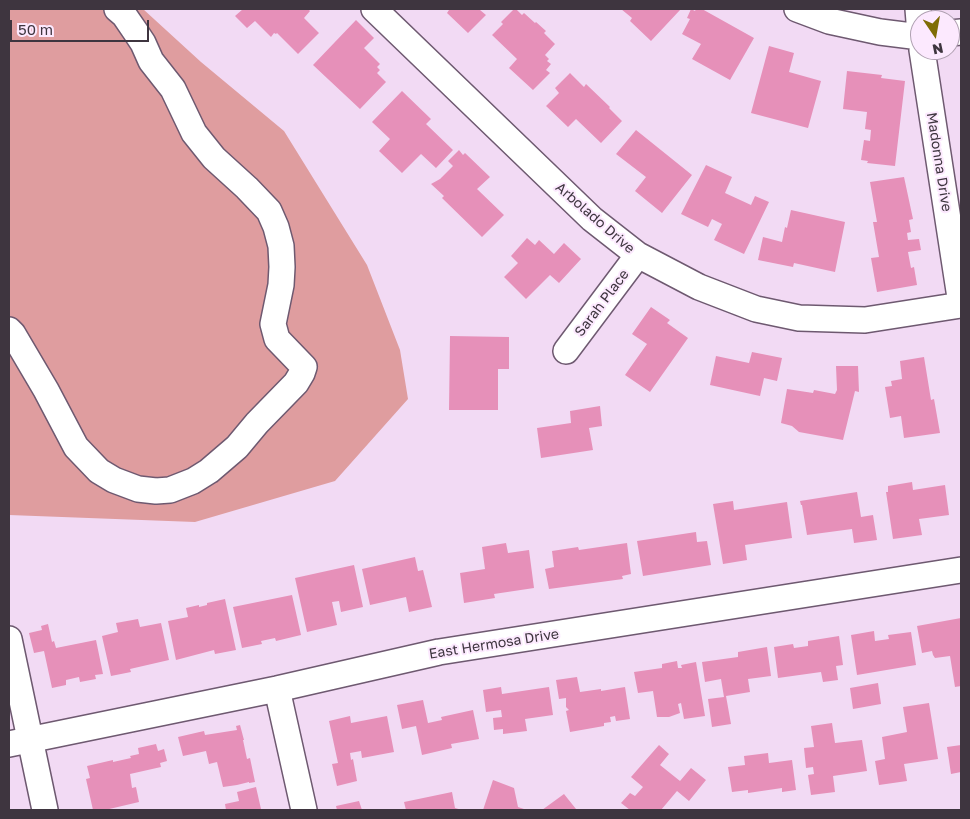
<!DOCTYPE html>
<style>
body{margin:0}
#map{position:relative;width:970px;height:819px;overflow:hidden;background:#f2daf4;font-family:"Golos Text",sans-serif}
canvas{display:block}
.frame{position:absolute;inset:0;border:10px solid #3e353f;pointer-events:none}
.north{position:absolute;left:910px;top:10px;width:50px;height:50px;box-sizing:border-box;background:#fce9fe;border:1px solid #b0a1b2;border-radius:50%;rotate:168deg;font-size:14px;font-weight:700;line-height:20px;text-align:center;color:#3e353f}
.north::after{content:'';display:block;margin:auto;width:18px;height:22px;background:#7f6c06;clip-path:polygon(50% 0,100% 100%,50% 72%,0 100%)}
.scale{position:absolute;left:10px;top:20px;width:139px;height:22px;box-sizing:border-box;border:2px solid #3e353f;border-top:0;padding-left:6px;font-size:15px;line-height:18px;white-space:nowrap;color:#3e353f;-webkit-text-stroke:4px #fce9fe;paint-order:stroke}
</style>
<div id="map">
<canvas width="970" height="819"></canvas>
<div class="frame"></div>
<div class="north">N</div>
<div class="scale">50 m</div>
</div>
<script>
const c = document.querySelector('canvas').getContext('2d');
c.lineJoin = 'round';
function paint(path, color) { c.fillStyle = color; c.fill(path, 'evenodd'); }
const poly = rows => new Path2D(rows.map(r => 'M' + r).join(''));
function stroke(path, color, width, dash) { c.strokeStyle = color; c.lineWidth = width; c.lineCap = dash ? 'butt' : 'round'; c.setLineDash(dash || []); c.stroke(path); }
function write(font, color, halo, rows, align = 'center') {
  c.font = font + ' "Golos Text",sans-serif'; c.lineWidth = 4; c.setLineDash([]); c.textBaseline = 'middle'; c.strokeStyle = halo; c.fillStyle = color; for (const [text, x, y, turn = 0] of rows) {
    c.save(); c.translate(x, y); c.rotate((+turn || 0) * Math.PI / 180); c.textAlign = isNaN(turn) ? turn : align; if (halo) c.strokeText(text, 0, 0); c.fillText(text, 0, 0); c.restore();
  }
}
const green = poly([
 [9,9,143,9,201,62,284,131,367,265,400,350,408,399,335,481,195,522,9,515]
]);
const building = poly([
 [243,9,308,9,310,11,304,18,319,33,298,54,277,33,276,34,274,33,271,37,255,21,247,28,235,16],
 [448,9,482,9,480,10,486,15,468,33,447,13,449,10],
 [514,9,516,9,522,15,524,13,535,23,536,22,546,31,544,33,555,44,545,55,549,59,547,61,551,64,546,70,550,73,533,90,509,68,517,59,492,35,503,24,501,22],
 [621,9,679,9,680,10,651,41,630,21,632,18],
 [691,9,695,11,696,9,702,9,754,38,730,80,692,59,701,44,682,34,690,19,687,18],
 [356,20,374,38,364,48,380,64,377,67,380,70,377,73,386,82,360,109,313,65],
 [769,46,794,53,789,72,821,81,808,128,751,113],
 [847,71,882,75,881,78,905,81,895,166,867,163,868,161,861,160,864,140,870,141,871,130,865,129,867,112,843,109],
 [570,73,584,87,586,84,610,107,609,108,622,121,601,143,576,119,568,127,546,106,559,93,555,88],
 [402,91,431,119,426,124,453,150,436,168,421,154,402,173,379,151,390,139,372,122],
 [636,130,692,175,662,213,635,191,646,177,616,154],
 [459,150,463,155,465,153,490,177,477,189,504,215,482,237,442,198,444,196,431,184,440,179,453,166,448,161],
 [706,165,732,177,725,193,751,205,755,196,769,202,744,254,714,240,722,224,712,219,708,227,681,214],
 [904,177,913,219,909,220,911,232,907,233,908,240,919,239,921,250,908,252,911,268,914,267,917,285,877,292,871,258,879,257,873,222,877,222,870,182],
 [791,210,845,222,835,272,794,263,793,267,758,260,763,237,782,242,785,227,787,228],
 [527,238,535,245,539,240,554,254,564,243,581,259,559,283,550,275,526,299,504,277,518,263,511,256],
 [651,307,670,320,667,323,688,338,650,392,625,375,647,344,632,334],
 [450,336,509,337,509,369,498,369,498,410,449,410],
 [752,352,782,358,777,381,764,378,760,396,710,385,716,356,749,363],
 [924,357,931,400,934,399,940,433,904,438,901,416,890,418,885,387,892,386,891,381,902,379,900,361],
 [836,366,858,366,859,392,855,391,843,440,799,432,792,426,781,423,787,389,813,393,814,390,835,394,837,390],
 [600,406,602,426,589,428,593,450,541,458,537,428,571,423,570,411],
 [912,482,913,490,945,485,949,515,919,519,922,535,893,539,886,492,888,492,888,486],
 [857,492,861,517,873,515,877,540,854,543,852,529,807,535,802,505,801,505,800,501],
 [733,501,734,510,787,502,792,538,745,545,747,560,723,564,713,504],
 [696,532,697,542,707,541,711,565,643,576,637,541],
 [506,543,508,553,529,550,534,588,494,594,495,598,464,603,460,573,485,569,482,547],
 [627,543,631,574,622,576,623,579,549,589,545,569,554,567,552,551,578,547,579,550],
 [415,557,418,571,423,570,432,607,409,612,406,597,370,605,362,569],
 [354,565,363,607,341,612,339,601,332,602,337,625,307,632,295,578],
 [292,595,301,635,276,641,275,638,261,641,262,644,242,648,233,607],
 [225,599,236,650,215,654,214,650,176,660,168,621,188,617,186,608,199,605,199,607,207,605,207,603],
 [961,618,961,686,955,687,950,656,935,658,933,655,932,651,922,653,917,626],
 [138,619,140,627,161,623,169,660,130,669,131,672,111,676,102,636,118,632,116,623],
 [48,624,52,642,54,641,56,648,96,640,103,674,95,675,96,679,80,682,79,677,66,680,66,685,52,688,44,651,34,653,29,633,42,630,41,626],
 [874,631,875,641,889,639,888,635,911,632,916,665,857,675,851,635],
 [839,636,843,665,836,666,838,680,823,682,821,672,778,678,774,647,793,644,794,648,808,646,808,641],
 [767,647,771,676,748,679,750,692,726,696,731,724,712,727,708,699,724,697,721,679,705,682,702,662,738,657,738,652],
 [677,661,678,668,682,668,681,665,696,662,705,716,684,719,681,703,678,704,680,713,669,717,657,717,653,691,638,693,634,672,662,668,662,664],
 [577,677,580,692,601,689,601,691,625,687,630,719,616,721,615,716,610,717,611,722,604,723,604,726,570,732,566,711,569,710,566,707,566,698,559,699,556,680],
 [878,683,881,704,853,709,850,688],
 [501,687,502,694,549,687,553,715,525,719,527,731,503,734,503,729,494,730,493,718,502,717,501,710,486,712,483,690],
 [423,700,428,723,442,720,441,717,473,710,479,739,451,744,452,748,422,755,416,726,402,729,397,705],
 [929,703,938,759,904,764,907,781,879,785,875,761,885,759,882,737,907,732,903,707],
 [350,716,351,723,387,716,394,752,362,758,361,751,350,753,351,760,353,759,357,781,337,786,332,764,338,763,329,721],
 [832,723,835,743,862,740,867,771,833,776,835,792,811,795,808,775,814,774,813,767,806,768,804,748,814,747,811,726],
 [240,725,244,740,243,740,247,759,250,758,255,782,249,783,249,782,237,785,223,787,217,762,209,764,206,751,183,756,178,737,204,731,205,735,237,730,236,726],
 [156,744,158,751,164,749,167,761,160,763,161,767,130,774,132,788,136,787,139,802,105,810,93,810,86,779,90,778,87,766,113,760,113,762,131,758,130,756,139,754,138,748],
 [659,745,669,754,660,765,680,781,691,768,706,780,689,801,677,791,661,810,630,810,621,803,630,793,635,796,643,787,631,777],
 [961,745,961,772,951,774,947,747],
 [768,753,769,763,792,760,796,790,782,792,782,788,748,793,748,790,732,792,728,767,745,765,744,756],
 [493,780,514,788,518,807,527,810,483,810],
 [256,787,261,809,226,810,225,804,239,801,237,792],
 [452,792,455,808,462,810,406,810,404,802],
 [564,794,576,809,574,810,542,810],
 [359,801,362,810,337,810,336,806]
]);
const minor = poly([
 [374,9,592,219,638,255,699,287,756,309,799,318,865,320,961,305],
 [797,9,829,21,880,32,920,37],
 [918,9,920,34],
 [950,33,961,32],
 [922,50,961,304],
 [9,330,13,334,46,390,76,447,99,471,114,480,138,489,156,491,170,490,193,481,209,471,237,447,257,423,296,383,302,373,304,367,277,339,273,324,281,285,282,267,281,246,276,227,269,211,247,188,214,158,194,133,173,89,151,61,143,43,135,31,124,15,117,9],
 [566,351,638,255],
 [9,639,45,810],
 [277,689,304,810],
 [9,744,277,689,439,652,961,570]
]);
const streetNames = [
 ["Madonna Drive",939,162,81],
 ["Arbolado Drive",595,218,41],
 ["Sarah Place",602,303,-53],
 ["East Hermosa Drive",494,644,-9]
];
paint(green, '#df9d9f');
paint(building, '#e690b9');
stroke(minor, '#6e5970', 28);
stroke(minor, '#fff', 25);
write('14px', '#3e353f', '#fce9fe', streetNames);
</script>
